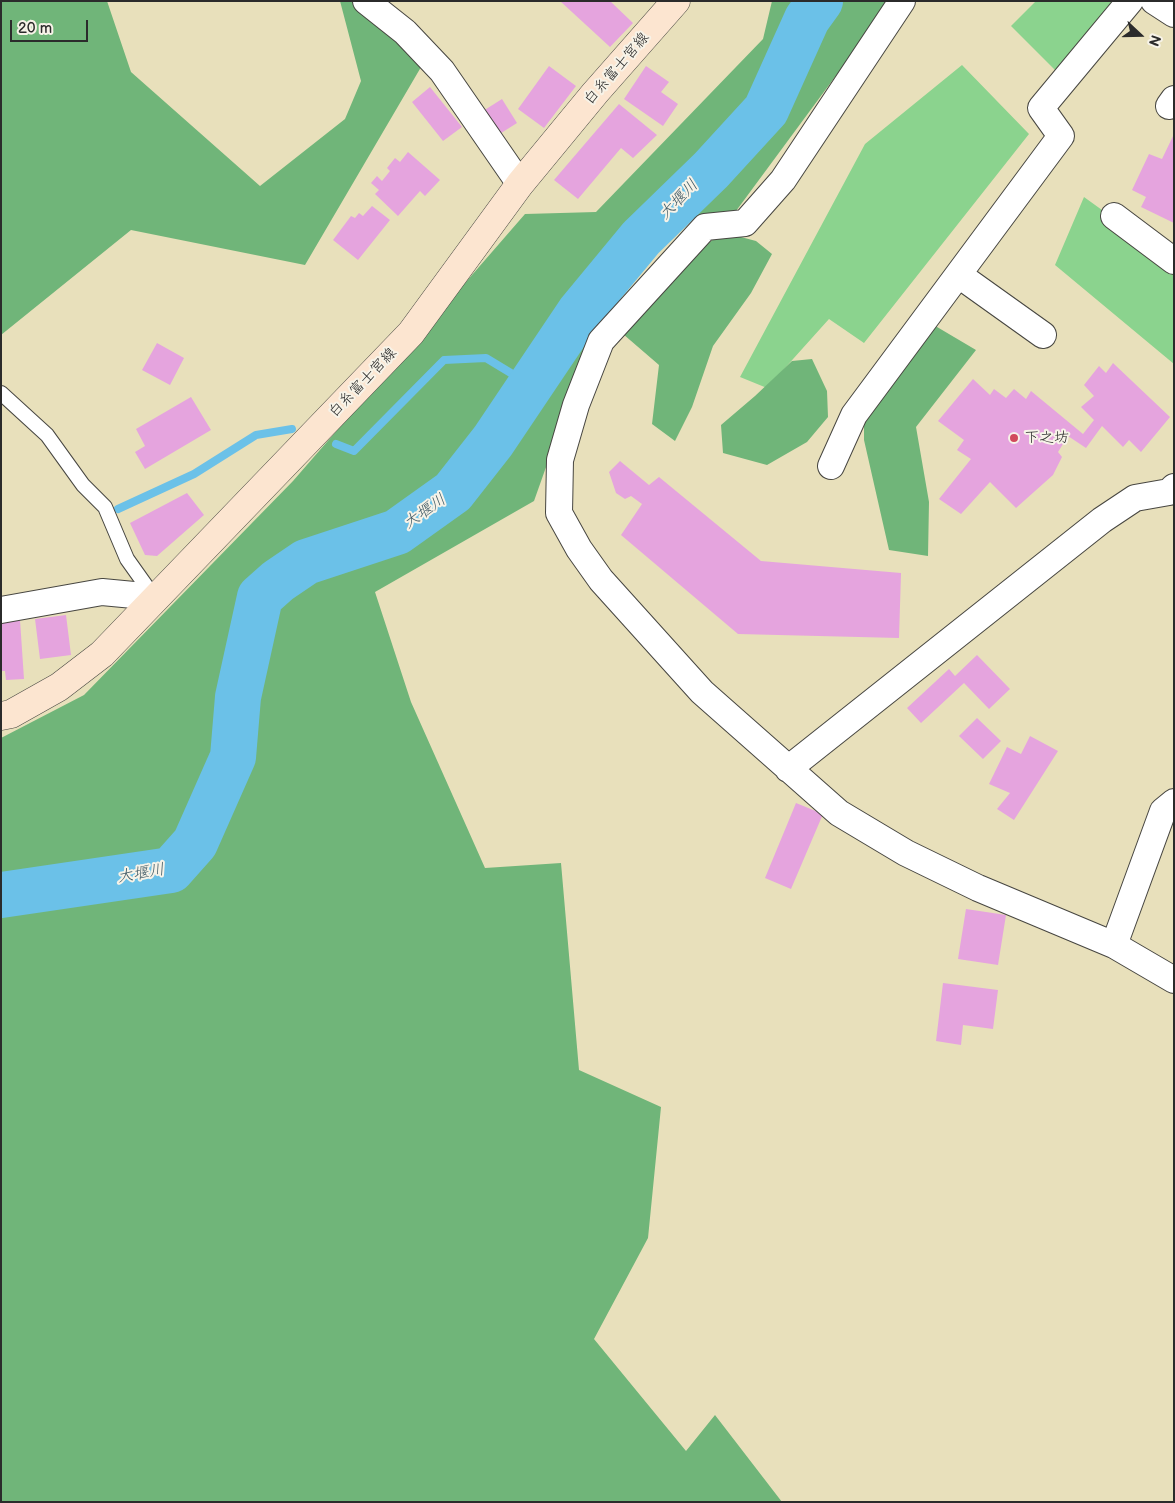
<!DOCTYPE html>
<meta charset="utf-8">
<style>
body{margin:0}
#map{position:relative;width:1175px;height:1503px;overflow:hidden;background:#e8e0bb;font-family:"Balsamiq Sans",sans-serif}
canvas{display:block}
.frame{position:absolute;inset:0;border:2px solid #2b2b2b;pointer-events:none}
.north{position:absolute;left:1115px;top:10px;width:50px;height:50px;-webkit-text-stroke:4px #f7f3e8;paint-order:stroke;rotate:111deg;font-size:14px;font-weight:700;line-height:20px;text-align:center;color:#2b2b2b}
.north::after{content:'';display:block;margin:auto;width:18px;height:22px;background:#2b2b2b;clip-path:polygon(50% 0,100% 100%,50% 72%,0 100%)}
.scale{position:absolute;left:10px;top:20px;width:78px;height:22px;box-sizing:border-box;border:2px solid #2b2b2b;border-top:0;padding-left:6px;font-size:15px;line-height:18px;white-space:nowrap;color:#2b2b2b;-webkit-text-stroke:4px #f7f3e8;paint-order:stroke}
</style>
<div id="map">
<canvas width="1175" height="1503"></canvas>
<div class="frame"></div>
<div class="north">N</div>
<div class="scale">20 m</div>
</div>
<script>
const c = document.querySelector('canvas').getContext('2d');
c.lineJoin = 'round';
function paint(path, color) { c.fillStyle = color; c.fill(path, 'evenodd'); }
const poly = rows => new Path2D(rows.map(r => 'M' + r).join(''));
function stroke(path, color, width, dash) { c.strokeStyle = color; c.lineWidth = width; c.lineCap = dash ? 'butt' : 'round'; c.setLineDash(dash || []); c.stroke(path); }
function write(font, color, halo, rows, align = 'center') {
  c.font = font + ' "Balsamiq Sans","Klee One",sans-serif'; c.lineWidth = 4; c.setLineDash([]); c.textBaseline = 'middle'; c.strokeStyle = halo; c.fillStyle = color; for (const [text, x, y, turn = 0] of rows) {
    c.save(); c.translate(x, y); c.rotate((+turn || 0) * Math.PI / 180); c.textAlign = isNaN(turn) ? turn : align; if (halo) c.strokeText(text, 0, 0); c.fillText(text, 0, 0); c.restore();
  }
}
const green = poly([
 [1036,1,1118,1,1056,71,1011,26],
 [962,65,1029,134,864,343,829,319,767,388,740,377,865,144],
 [1084,197,1174,262,1174,364,1055,265]
]);
const forest = poly([
 [1,1,107,1,131,72,260,186,345,119,361,81,340,1,366,1,424,62,305,265,131,230,1,335],
 [772,1,891,1,736,211,683,220,596,326,534,501,375,592,411,702,485,868,561,863,579,1070,661,1107,648,1238,594,1339,686,1451,715,1415,782,1502,1,1502,1,738,84,695,293,481,525,214,596,212,763,39],
 [722,232,756,241,772,254,751,293,713,346,692,407,675,441,652,424,659,365,623,334,672,274],
 [932,324,976,350,916,427,929,502,928,556,889,550,864,440,864,402],
 [812,359,827,391,828,417,807,442,767,465,723,453,721,425,755,396,792,361]
]);
const stream = poly([
 [336,444,354,451,444,360,486,358,529,384],
 [118,509,194,474,256,435,292,429]
]);
const river = poly([
 [1,895,171,870,195,843,233,757,238,697,260,597,278,581,306,562,397,532,453,492,493,441,579,313,641,238,711,170,766,110,807,19,820,1]
]);
const building = poly([
 [560,1,610,1,633,23,610,47],
 [549,66,576,86,544,128,518,109],
 [646,66,669,82,661,92,678,104,663,126,624,99],
 [430,87,462,127,443,141,412,102],
 [502,99,517,123,498,135,483,111],
 [619,104,657,135,633,158,621,148,578,199,554,180],
 [1174,134,1174,223,1141,207,1146,197,1132,190,1149,154,1162,159],
 [408,152,440,180,425,196,420,191,398,216,375,194,379,190,371,183,377,176,382,181,390,171,387,168,395,158,400,162],
 [372,206,390,220,358,260,333,240,351,216,355,218,359,213,363,216],
 [157,343,184,358,170,385,142,370],
 [1113,363,1170,417,1141,452,1129,440,1123,447,1102,426,1086,448,1068,436,1058,452,1062,457,1053,475,1016,508,990,482,961,514,939,499,971,459,957,450,964,440,938,421,973,379,990,395,994,389,1006,398,1014,389,1026,399,1031,391,1083,434,1094,420,1081,407,1094,396,1084,385,1099,366,1106,373],
 [191,397,211,430,145,469,135,452,145,446,136,429],
 [620,461,649,485,659,477,761,561,901,573,899,638,738,634,621,535,642,504,631,496,625,499,616,493,609,472],
 [187,493,204,515,157,556,145,555,130,523],
 [66,615,71,655,40,659,35,619],
 [20,620,24,679,6,680,5,671,1,671,1,621],
 [977,655,1010,689,989,709,964,683,921,723,907,708,949,669,955,676],
 [977,718,1001,741,983,759,959,736],
 [1030,736,1058,751,1014,820,997,809,1010,793,989,784,1007,747,1021,754],
 [796,803,823,814,791,889,765,878],
 [966,909,1006,915,998,965,958,959],
 [943,983,998,990,993,1029,963,1025,961,1045,936,1041]
]);
const lane = poly([
 [1,393,47,435,83,485,105,507,127,559,154,597]
]);
const street = poly([
 [366,1,405,32,442,71,520,184],
 [902,1,783,180,745,223,705,227,601,341,576,405,560,460,559,513,579,549,601,580,702,692,839,813,906,853,978,888,1114,945,1174,980],
 [1154,1,1174,14],
 [1169,106,1174,99],
 [1114,216,1174,261],
 [959,275,1043,335],
 [831,466,854,415,1061,136,1041,108,1130,1],
 [1,610,102,592,155,597],
 [788,769,1102,520,1135,498,1169,492,1174,487],
 [1114,945,1163,811,1174,802]
]);
const secondary = poly([
 [1,716,11,714,59,687,102,654,411,333,520,184,595,93,676,1]
]);
const markers = [
 [1014,438,5,"#d1495b"]
];
const streetNames = [
 ["白糸富士宮線",617,69,-49],
 ["白糸富士宮線",363,383,-46]
];
const poiNames = [
 ["下之坊",1024,438]
];
const waterNames = [
 ["大堰川",679,200,-46],
 ["大堰川",425,512,-35],
 ["大堰川",141,874,-10]
];
paint(green, '#8bd38e');
paint(forest, '#70b579');
stroke(stream, '#6bc1e8', 8);
stroke(river, '#6bc1e8', 46);
paint(building, '#e5a4de');
stroke(lane, '#474641', 16);
stroke(street, '#474641', 28);
stroke(secondary, '#474641', 29);
stroke(lane, '#fff', 14);
stroke(street, '#fff', 26);
stroke(secondary, '#fce5d0', 28);
for (const [x, y, r, color] of markers) { const dot = new Path2D(); dot.arc(x, y, r, 0, 2 * Math.PI); c.fillStyle = color; c.fill(dot); stroke(dot, '#f7f3e8', 2); }
write('15px', '#2b2b2b', '#f7f3e8', streetNames);
write('15px', '#2b2b2b', '#f7f3e8', poiNames, 'left');
write('italic 16px', '#3e5864', '#f7f3e8', waterNames);
</script>
